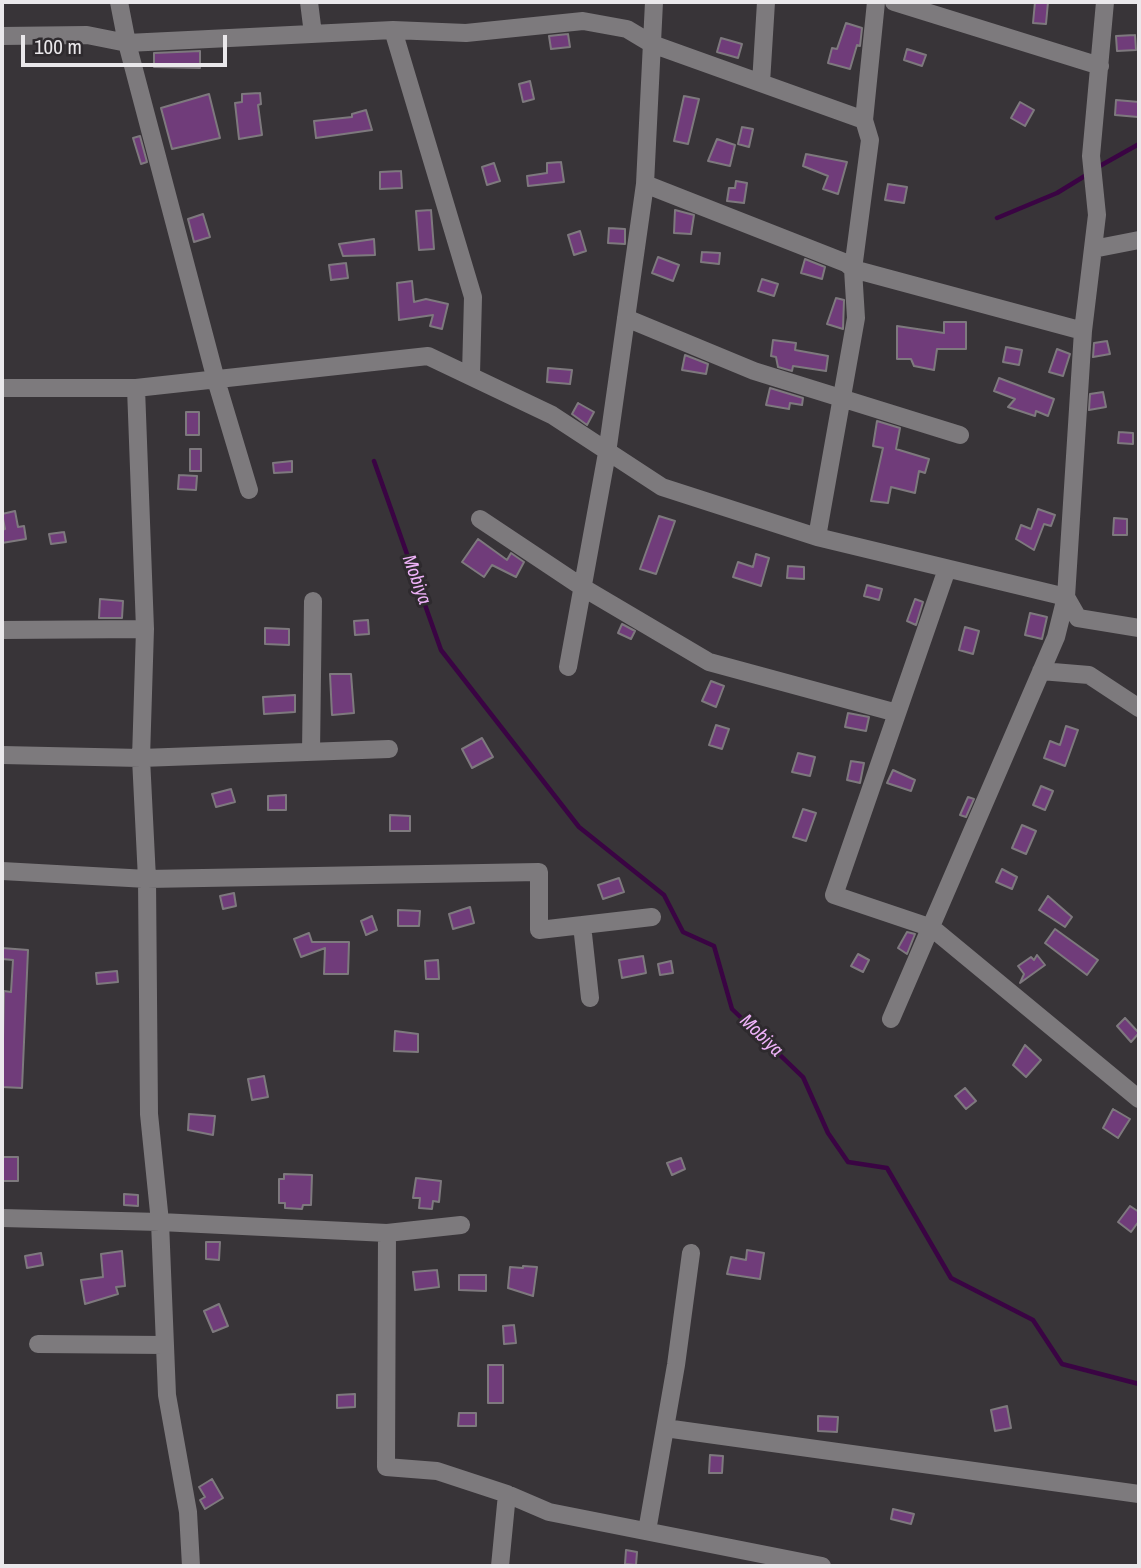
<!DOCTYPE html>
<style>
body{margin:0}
#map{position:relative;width:1141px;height:1568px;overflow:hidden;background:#383438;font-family:"Archivo Narrow",sans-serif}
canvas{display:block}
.frame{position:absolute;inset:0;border:4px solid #eae8eb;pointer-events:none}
.scale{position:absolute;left:21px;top:35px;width:206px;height:32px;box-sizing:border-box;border:4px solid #eae8eb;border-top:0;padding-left:9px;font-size:21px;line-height:24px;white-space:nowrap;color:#eae8eb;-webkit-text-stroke:5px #2e2a2e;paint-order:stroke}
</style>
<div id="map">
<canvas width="1141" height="1568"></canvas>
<div class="frame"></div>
<div class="scale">100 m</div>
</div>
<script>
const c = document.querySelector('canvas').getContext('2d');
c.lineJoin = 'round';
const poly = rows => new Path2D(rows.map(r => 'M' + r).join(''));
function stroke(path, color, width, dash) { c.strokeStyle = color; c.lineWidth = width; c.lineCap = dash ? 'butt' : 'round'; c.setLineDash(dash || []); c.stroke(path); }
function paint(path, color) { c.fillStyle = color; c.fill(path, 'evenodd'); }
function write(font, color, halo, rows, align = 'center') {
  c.font = font + ' "Archivo Narrow",sans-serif'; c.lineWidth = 6; c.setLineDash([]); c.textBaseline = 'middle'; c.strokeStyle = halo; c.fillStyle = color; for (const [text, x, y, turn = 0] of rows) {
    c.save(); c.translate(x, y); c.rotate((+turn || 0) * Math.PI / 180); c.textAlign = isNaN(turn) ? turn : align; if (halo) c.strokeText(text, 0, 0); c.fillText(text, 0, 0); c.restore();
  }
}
const stream = poly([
 [1098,167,1139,144],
 [997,218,1057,193,1088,174],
 [374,461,441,650,579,827,664,895,683,932,714,946,732,1009,803,1077,828,1133,848,1162,887,1168,951,1278,1033,1320,1062,1364,1139,1384]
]);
const building = poly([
 [1035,2,1048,2,1046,24,1033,23,1035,2],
 [846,23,862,28,860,46,857,45,850,69,828,63,832,48,837,49,846,23],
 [568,34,570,47,551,49,549,36,568,34],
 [1135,35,1136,50,1117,51,1116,36,1135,35],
 [721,38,742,44,738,58,717,52,721,38],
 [907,49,926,55,922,66,904,60,907,49],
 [200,51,200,68,154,67,154,53,200,51],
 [530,81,534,99,523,102,519,84,530,81],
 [260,93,261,104,258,105,262,135,239,139,235,103,242,102,242,94,260,93],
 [209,94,220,138,172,149,161,108,209,94],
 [684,96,699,99,688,144,674,141,684,96],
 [1116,100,1139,102,1138,117,1115,115,1116,100],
 [1020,102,1034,110,1025,126,1011,118,1020,102],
 [366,110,372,130,316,138,314,121,352,117,352,114,366,110],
 [742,127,753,129,749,147,738,144,742,127],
 [140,136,147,162,141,164,133,138,140,136],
 [717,139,735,145,730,166,708,161,717,139],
 [806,154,847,162,838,194,823,189,828,176,803,166,806,154],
 [561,162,564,182,528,186,527,176,547,173,547,163,561,162],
 [494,163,500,181,487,185,482,167,494,163],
 [401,171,402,188,380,189,380,172,401,171],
 [736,181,747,183,744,203,727,201,729,188,735,188,736,181],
 [888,184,907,187,904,203,885,200,888,184],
 [431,210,434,249,419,250,416,211,431,210],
 [675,210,694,215,691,234,674,233,675,210],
 [203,214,210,237,194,242,188,219,203,214],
 [609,228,625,229,625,244,608,243,609,228],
 [580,231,586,251,574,255,568,235,580,231],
 [374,239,375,255,343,256,339,244,374,239],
 [702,252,720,253,719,264,701,262,702,252],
 [658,257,679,265,673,281,652,273,658,257],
 [805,259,825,267,822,279,801,273,805,259],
 [346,263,348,278,331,280,329,265,346,263],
 [762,279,778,284,774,296,758,291,762,279],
 [412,281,414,302,426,299,448,304,442,329,430,326,433,315,399,320,397,283,412,281],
 [836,298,844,300,843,329,827,324,836,298],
 [944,322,966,322,966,349,937,349,934,370,914,366,911,359,897,359,897,326,944,333,944,322],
 [773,340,796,343,795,350,828,356,826,371,793,366,792,371,778,367,776,357,771,356,773,340],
 [1107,341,1110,354,1093,357,1094,343,1107,341],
 [1006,347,1022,350,1019,365,1003,362,1006,347],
 [1057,349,1070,354,1063,376,1049,372,1057,349],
 [685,355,708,364,706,374,682,370,685,355],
 [548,368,572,370,570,384,547,382,548,368],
 [999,378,1054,399,1048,416,1036,411,1035,416,1008,407,1015,399,994,391,999,378],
 [770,388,803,398,802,405,790,403,789,409,766,405,770,388],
 [1103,392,1106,407,1089,410,1090,394,1103,392],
 [578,403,594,412,587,425,572,414,578,403],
 [186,412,199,412,199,435,186,435,186,412],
 [877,421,900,428,896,449,929,459,925,473,919,471,915,493,891,487,888,503,871,501,883,448,873,446,877,421],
 [1119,432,1133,433,1133,444,1118,443,1119,432],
 [190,449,201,449,201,471,190,471,190,449],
 [292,461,292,472,274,473,273,463,292,461],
 [179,475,197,476,196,490,178,489,179,475],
 [1038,509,1055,515,1051,526,1044,524,1034,550,1016,539,1021,525,1031,529,1038,509],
 [15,511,18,527,24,526,26,539,2,543,2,530,5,529,2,514,15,511],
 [659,516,675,521,656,574,640,569,659,516],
 [1114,518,1127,519,1127,535,1113,535,1114,518],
 [64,532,66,542,51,544,49,534,64,532],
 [478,539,507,560,511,553,524,562,516,577,492,565,484,577,462,562,478,539],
 [756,554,769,558,761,586,733,577,738,562,753,567,756,554],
 [788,566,804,567,804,579,787,578,788,566],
 [867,585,882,589,879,600,864,596,867,585],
 [100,599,123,601,122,618,99,618,100,599],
 [915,599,923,602,916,625,907,621,915,599],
 [1030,613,1047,617,1042,639,1025,635,1030,613],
 [368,620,369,634,355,635,354,621,368,620],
 [622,624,635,631,631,639,618,633,622,624],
 [965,627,979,631,973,654,959,650,965,627],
 [265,628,289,629,289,645,265,644,265,628],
 [330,674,351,674,354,713,332,715,330,674],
 [711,681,724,686,716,707,702,701,711,681],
 [295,695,295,712,264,714,263,697,295,695],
 [848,713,869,717,866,731,845,727,848,713],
 [716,725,729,729,722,749,709,745,716,725],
 [1066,726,1078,730,1065,766,1044,758,1050,741,1060,745,1066,726],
 [482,738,493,757,472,768,462,749,482,738],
 [798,753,815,757,810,776,792,772,798,753],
 [851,761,864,763,860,783,847,780,851,761],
 [893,770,915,780,911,791,887,783,893,770],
 [1041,786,1053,791,1045,810,1033,805,1041,786],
 [231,789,235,802,216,807,212,794,231,789],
 [286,795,286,810,268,810,268,796,286,795],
 [968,797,974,799,966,817,960,815,968,797],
 [803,809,816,813,806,841,793,837,803,809],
 [390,815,410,816,410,831,390,831,390,815],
 [1022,825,1036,831,1026,854,1012,848,1022,825],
 [1002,869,1017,877,1012,889,996,882,1002,869],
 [619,878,624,892,603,899,598,885,619,878],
 [234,893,236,906,223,909,220,896,234,893],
 [1048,896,1072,917,1065,927,1039,910,1048,896],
 [470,907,474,923,453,929,449,914,470,907],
 [398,910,420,911,419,926,398,926,398,910],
 [372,916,377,930,366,935,361,921,372,916],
 [1055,929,1098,960,1087,975,1045,943,1055,929],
 [907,932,915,934,907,954,898,948,907,932],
 [309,933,312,942,349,942,348,974,324,974,325,948,301,957,294,939,309,933],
 [2,948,28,950,22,1088,2,1087,4,991,11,992,13,960,2,959,2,948],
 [858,954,869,960,863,972,851,966,858,954],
 [1037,955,1045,965,1020,983,1024,974,1018,966,1031,957,1034,960,1037,955],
 [643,956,646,973,622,978,619,960,643,956],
 [438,960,439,979,426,979,425,961,438,960],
 [671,961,673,973,660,975,658,964,671,961],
 [117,971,118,982,97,984,96,973,117,971],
 [1125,1018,1139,1033,1131,1042,1117,1026,1125,1018],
 [395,1031,418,1034,418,1052,394,1051,395,1031],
 [1025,1045,1041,1060,1026,1077,1013,1065,1025,1045],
 [264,1076,268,1097,252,1100,248,1079,264,1076],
 [965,1088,976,1101,966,1109,955,1096,965,1088],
 [1113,1109,1130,1119,1118,1138,1103,1128,1113,1109],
 [189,1114,215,1116,213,1135,188,1130,189,1114],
 [2,1157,18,1157,18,1181,2,1181,2,1157],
 [681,1158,685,1169,672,1175,667,1163,681,1158],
 [284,1174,312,1175,311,1205,303,1205,302,1209,285,1208,285,1203,279,1203,279,1179,284,1179,284,1174],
 [416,1178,441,1181,439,1202,433,1201,432,1209,419,1208,420,1198,413,1198,416,1178],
 [124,1194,138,1195,138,1206,124,1205,124,1194],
 [1130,1206,1139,1212,1139,1221,1131,1232,1118,1222,1130,1206],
 [206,1242,220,1242,219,1260,206,1259,206,1242],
 [747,1250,764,1253,760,1279,727,1274,731,1257,746,1260,747,1250],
 [122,1251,125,1286,116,1287,118,1294,85,1304,81,1280,103,1277,101,1254,122,1251],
 [41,1253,43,1265,27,1268,25,1256,41,1253],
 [523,1266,537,1267,533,1296,508,1288,510,1267,523,1268,523,1266],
 [437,1270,439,1287,415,1290,413,1272,437,1270],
 [459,1275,486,1275,486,1291,459,1290,459,1275],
 [219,1304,228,1326,213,1332,204,1311,219,1304],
 [514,1325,516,1343,504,1344,503,1326,514,1325],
 [488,1365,503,1365,503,1403,488,1403,488,1365],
 [355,1394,355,1407,337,1408,337,1395,355,1394],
 [1007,1406,1011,1428,995,1431,991,1410,1007,1406],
 [459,1413,476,1413,476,1426,458,1426,459,1413],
 [818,1416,838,1417,837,1432,818,1431,818,1416],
 [710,1455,723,1456,722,1473,709,1473,710,1455],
 [212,1479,223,1498,205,1509,200,1500,205,1497,199,1487,212,1479],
 [893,1509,914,1514,911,1524,891,1519,893,1509],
 [626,1550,637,1552,636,1565,625,1564,626,1550]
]);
const minor = poly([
 [119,2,127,43,216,380,249,490],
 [309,2,313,34],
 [894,2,1100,66],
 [393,30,473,297,471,374],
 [2,36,87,35,127,43,393,30,466,33,583,21,627,29,652,44,864,120],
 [761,83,766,2],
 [645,184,846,263,853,269,1083,331],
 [1093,249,1139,240],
 [626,318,754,371,960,435],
 [2,388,136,388,428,356,552,415,662,487,817,537,1066,597,1078,618,1139,628],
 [136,388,145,629,141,758,147,879,149,1114,160,1222,167,1395,188,1512,191,1566],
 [480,519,582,587,709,662,897,713],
 [817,537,856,318,853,269,870,140,864,120,876,2],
 [947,569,834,895,932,928,1139,1099],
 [2,630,145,629],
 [568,667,607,453,645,184,654,2],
 [1041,671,1089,675,1139,708],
 [311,752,313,601],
 [2,755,141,758,389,749],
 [2,871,147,879,539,872,539,930,652,917],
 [582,925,590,998],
 [891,1019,1056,637,1066,597,1083,331,1097,215,1091,156,1105,2],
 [2,1218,160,1222,387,1233,461,1225],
 [387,1233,386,1467,437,1471,507,1494,549,1512,822,1566],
 [38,1344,165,1345],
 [665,1428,1139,1494],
 [647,1531,676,1365,691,1253],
 [500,1566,507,1494]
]);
const waterNames = [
 ["Mobiya",416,580,70],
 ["Mobiya",761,1036,44]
];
stroke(stream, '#3a0443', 4.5);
paint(building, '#703c7a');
stroke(building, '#7e797e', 2);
stroke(minor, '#7d7a7d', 18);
write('italic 19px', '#eeb2f8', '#2e2a2e', waterNames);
</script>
